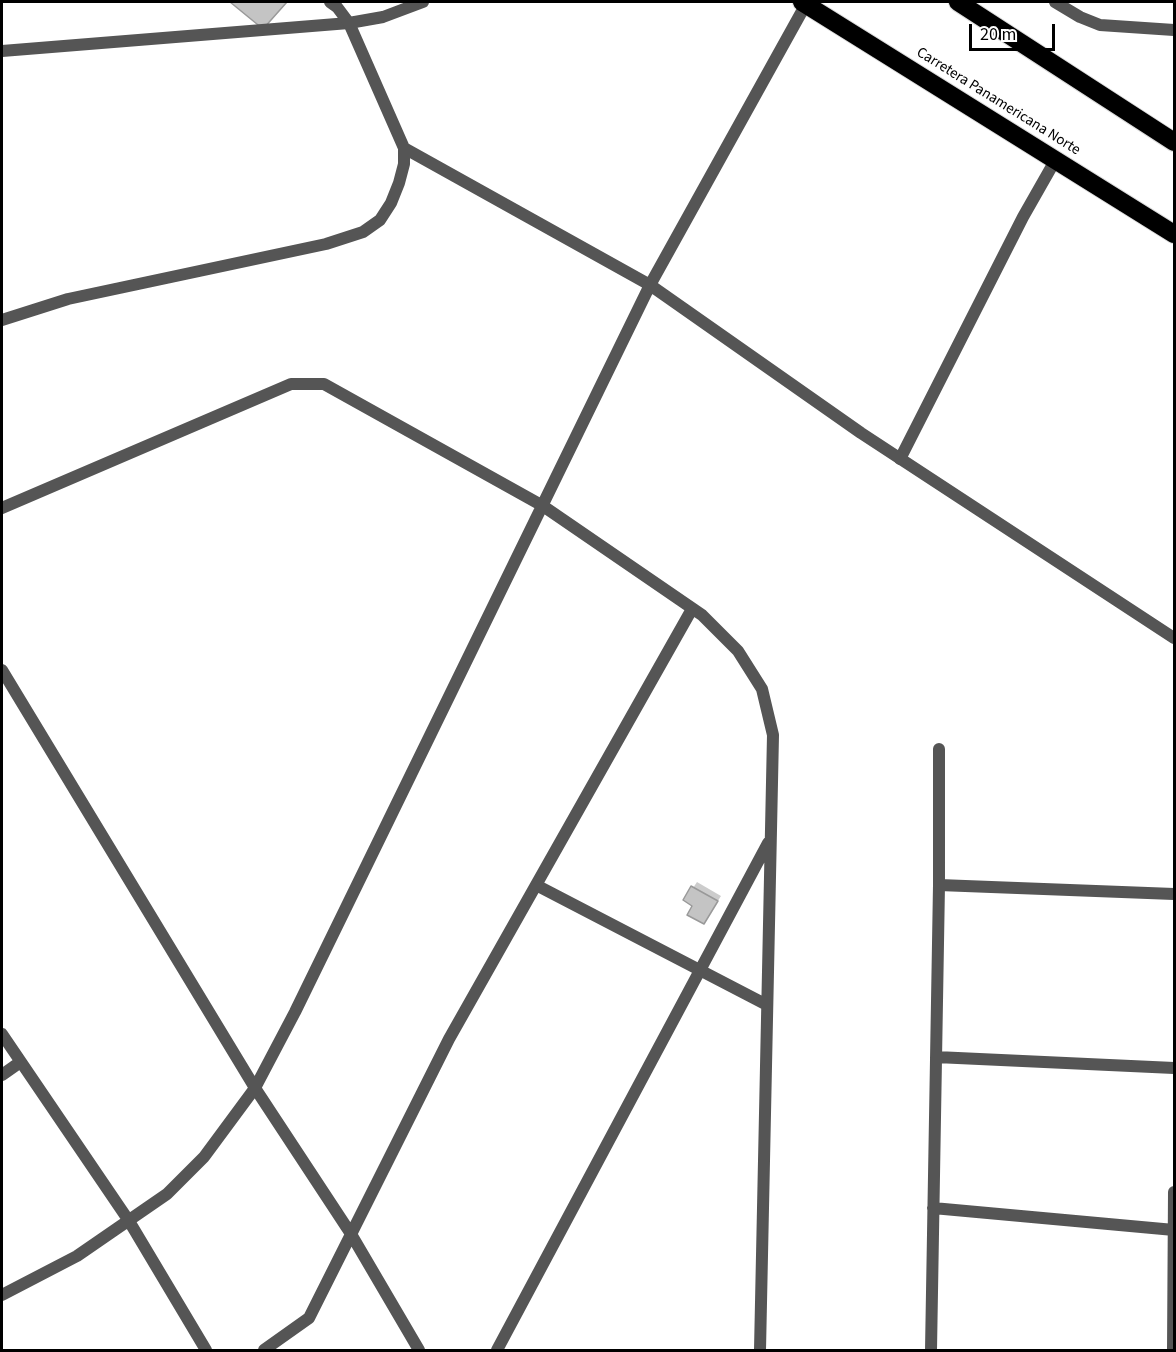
<!DOCTYPE html>
<style>
body{margin:0}
#map{position:relative;width:1176px;height:1352px;overflow:hidden;background:#fff;font-family:"Source Sans 3",sans-serif}
canvas{display:block}
.frame{position:absolute;inset:0;border:3px solid #000;pointer-events:none}
.scale{position:absolute;left:969px;top:24px;width:86px;height:27px;box-sizing:border-box;border:3px solid #000;border-top:0;padding-left:8px;font-size:18px;line-height:21px;white-space:nowrap;color:#000;-webkit-text-stroke:4px #fff;paint-order:stroke}
</style>
<div id="map">
<canvas width="1176" height="1352"></canvas>
<div class="frame"></div>
<div class="scale">20 m</div>
</div>
<script>
const c = document.querySelector('canvas').getContext('2d');
c.lineJoin = 'round';
function paint(path, color) { c.fillStyle = color; c.fill(path, 'evenodd'); }
const poly = rows => new Path2D(rows.map(r => 'M' + r).join(''));
function stroke(path, color, width, dash) { c.strokeStyle = color; c.lineWidth = width; c.lineCap = dash ? 'butt' : 'round'; c.setLineDash(dash || []); c.stroke(path); }
function write(font, color, halo, rows, align = 'center') {
  c.font = font + ' "Source Sans 3",sans-serif'; c.lineWidth = 4.5; c.setLineDash([]); c.textBaseline = 'middle'; c.strokeStyle = halo; c.fillStyle = color; for (const [text, x, y, turn = 0] of rows) {
    c.save(); c.translate(x, y); c.rotate((+turn || 0) * Math.PI / 180); c.textAlign = isNaN(turn) ? turn : align; if (halo) c.strokeText(text, 0, 0); c.fillText(text, 0, 0); c.restore();
  }
}
const shadow = poly([
 [232,2,286,2,262,27],
 [697,882,721,896,704,923,694,906,685,900]
]);
const building = poly([
 [230,2,287,2,263,29,230,2],
 [691,886,718,901,704,924,687,915,692,906,683,900,691,886]
]);
const service = poly([
 [2,51,349,23],
 [900,459,1023,217,1056,159]
]);
const minor = poly([
 [1055,2,1080,17,1100,25,1174,30],
 [349,23,383,17,423,2],
 [404,148,650,285,861,433,1174,638],
 [2,320,68,299,326,244,363,232,380,220,391,203,399,183,404,164,404,148,349,23,337,7,330,2],
 [2,508,291,384,324,384,543,506,702,615,738,651,762,689,773,735,760,1350],
 [2,670,255,1088,351,1234,419,1350],
 [536,885,767,1005],
 [939,885,1174,894],
 [2,1034,129,1221,206,1350],
 [936,1057,1174,1068],
 [2,1075,19,1063],
 [933,1208,1174,1230],
 [2,1295,77,1256,167,1194,204,1157,255,1088,295,1012,650,285,806,4],
 [264,1350,309,1318,449,1039,692,609],
 [497,1350,768,843],
 [931,1350,939,885,939,749],
 [1173,1350,1174,1192]
]);
const motorway = poly([
 [802,2,1174,234],
 [958,2,1174,142]
]);
const streetNames = [
 ["Carretera Panamericana Norte",998,102,32]
];
paint(shadow, '#0003');
paint(building, '#c4c4c4');
stroke(building, '#999', 1.5);
stroke(motorway, '#dbdbdb', 20);
stroke(service, '#555', 12);
stroke(minor, '#555', 12);
stroke(motorway, '#000', 18);
write('15px', '#000', '#fff', streetNames);
</script>
